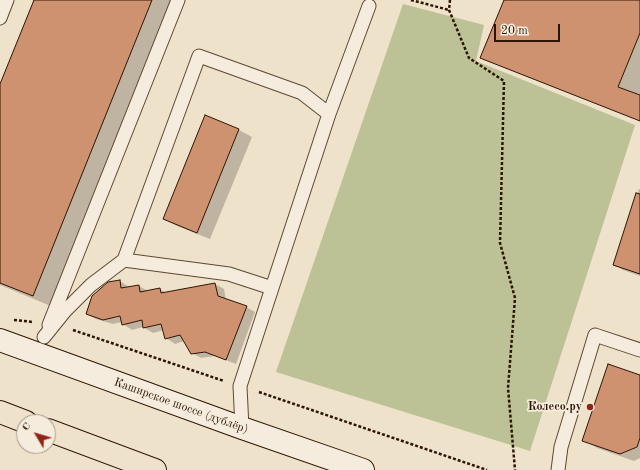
<!DOCTYPE html>
<meta charset="utf-8">
<style>
body{margin:0}
#map{position:relative;width:640px;height:470px;overflow:hidden;background:#efe2ca;font-family:"Old Standard TT",serif}
canvas{display:block}
.north{position:absolute;left:16px;top:414px;width:40px;height:40px;box-sizing:border-box;background:#f5ecdd;border:1px solid #a59685;border-radius:50%;rotate:308deg;font-size:11px;font-weight:700;line-height:16px;text-align:center;color:#2e1502}
.north::after{content:'';display:block;margin:auto;width:14px;height:18px;background:#8f2418;clip-path:polygon(50% 0,100% 100%,50% 72%,0 100%)}
.scale{position:absolute;left:494px;top:24px;width:66px;height:18px;box-sizing:border-box;border:2px solid #2e1502;border-top:0;padding-left:5px;font-size:12px;line-height:14px;white-space:nowrap;color:#2e1502;-webkit-text-stroke:3px #f5ecdd;paint-order:stroke}
</style>
<div id="map">
<canvas width="640" height="470"></canvas>
<div class="north">С</div>
<div class="scale">20 m</div>
</div>
<script>
const c = document.querySelector('canvas').getContext('2d');
c.lineJoin = 'round';
function paint(path, color) { c.fillStyle = color; c.fill(path, 'evenodd'); }
const poly = rows => new Path2D(rows.map(r => 'M' + r).join(''));
function stroke(path, color, width, dash) { c.strokeStyle = color; c.lineWidth = width; c.lineCap = dash ? 'butt' : 'round'; c.setLineDash(dash || []); c.stroke(path); }
function write(font, color, halo, rows, align = 'center') {
  c.font = font + ' "Old Standard TT",serif'; c.lineWidth = 3.5; c.setLineDash([]); c.textBaseline = 'middle'; c.strokeStyle = halo; c.fillStyle = color; for (const [text, x, y, turn = 0] of rows) {
    c.save(); c.translate(x, y); c.rotate((+turn || 0) * Math.PI / 180); c.textAlign = isNaN(turn) ? turn : align; if (halo) c.strokeText(text, 0, 0); c.fillText(text, 0, 0); c.restore();
  }
}
const green = poly([
 [403,4,484,25,476,61,635,125,530,451,276,372]
]);
const shadow = poly([
 [35,0,176,0,53,307,0,285,0,87],
 [505,0,640,0,640,121],
 [205,116,239,130,252,137,210,239,177,226,164,219],
 [639,189,640,189,640,276,623,270,614,265],
 [120,281,129,287,139,286,148,291,159,289,167,293,215,284,224,289,226,300,246,307,255,312,236,364,215,356,201,358,192,353,184,341,175,344,166,338,164,330,153,333,143,327,132,330,123,324,122,322,113,324,96,319,87,314],
 [640,376,640,458,634,461,597,448,584,440]
]);
const building = poly([
 [34,0,152,0,33,296,0,283,0,84,34,0],
 [504,0,640,0,640,33,618,87,640,95,640,121,480,58,504,0],
 [205,115,239,129,197,233,163,219,205,115],
 [636,193,640,194,640,274,613,265,636,193],
 [120,280,121,288,139,285,140,292,160,288,161,293,215,283,218,296,247,306,226,360,205,352,191,354,180,335,165,339,161,324,143,328,142,320,122,325,120,316,103,320,86,314,92,296,108,282,120,280],
 [608,364,640,375,640,438,637,447,620,454,582,441,608,364]
]);
const path = poly([
 [411,0,449,10],
 [450,0,449,10,469,58,504,81,500,243,515,298,508,388,515,470],
 [14,320,33,322],
 [73,330,224,381],
 [259,392,487,470]
]);
const lane = poly([
 [0,18,7,0],
 [329,114,369,6],
 [124,260,199,56,302,93,329,114,272,288],
 [49,325,178,0],
 [44,337,65,311,91,285,124,260,229,274,272,288,240,386,242,428],
 [558,470,561,447,595,335,640,350]
]);
const secondary = poly([
 [0,340,242,428,363,470]
]);
const primary = poly([
 [0,412,26,422],
 [48,430,155,470]
]);
const markers = [
 [590,407,4,"#8f2418"]
];
const streetNames = [
 ["Каширское шоссе (дублёр)",181,406,20]
];
const poiNames = [
 ["Колесо.ру",582,407]
];
paint(green, '#bcc295');
paint(shadow, '#0003');
paint(building, '#cf9270');
stroke(building, '#2e1502', 1);
stroke(lane, '#5e4834', 15);
stroke(secondary, '#2e1502', 24);
stroke(primary, '#2e1502', 24);
stroke(path, '#2e1502', 2.5, [3, 2]);
stroke(lane, '#f5ecdd', 13);
stroke(secondary, '#f5ecdd', 22);
stroke(primary, '#efe2ca', 22);
for (const [x, y, r, color] of markers) { const dot = new Path2D(); dot.arc(x, y, r, 0, 2 * Math.PI); c.fillStyle = color; c.fill(dot); stroke(dot, '#f5ecdd', 1.5); }
write('12px', '#2e1502', '#f5ecdd', streetNames);
write('bold 12px', '#2e1502', '#f5ecdd', poiNames, 'right');
</script>
